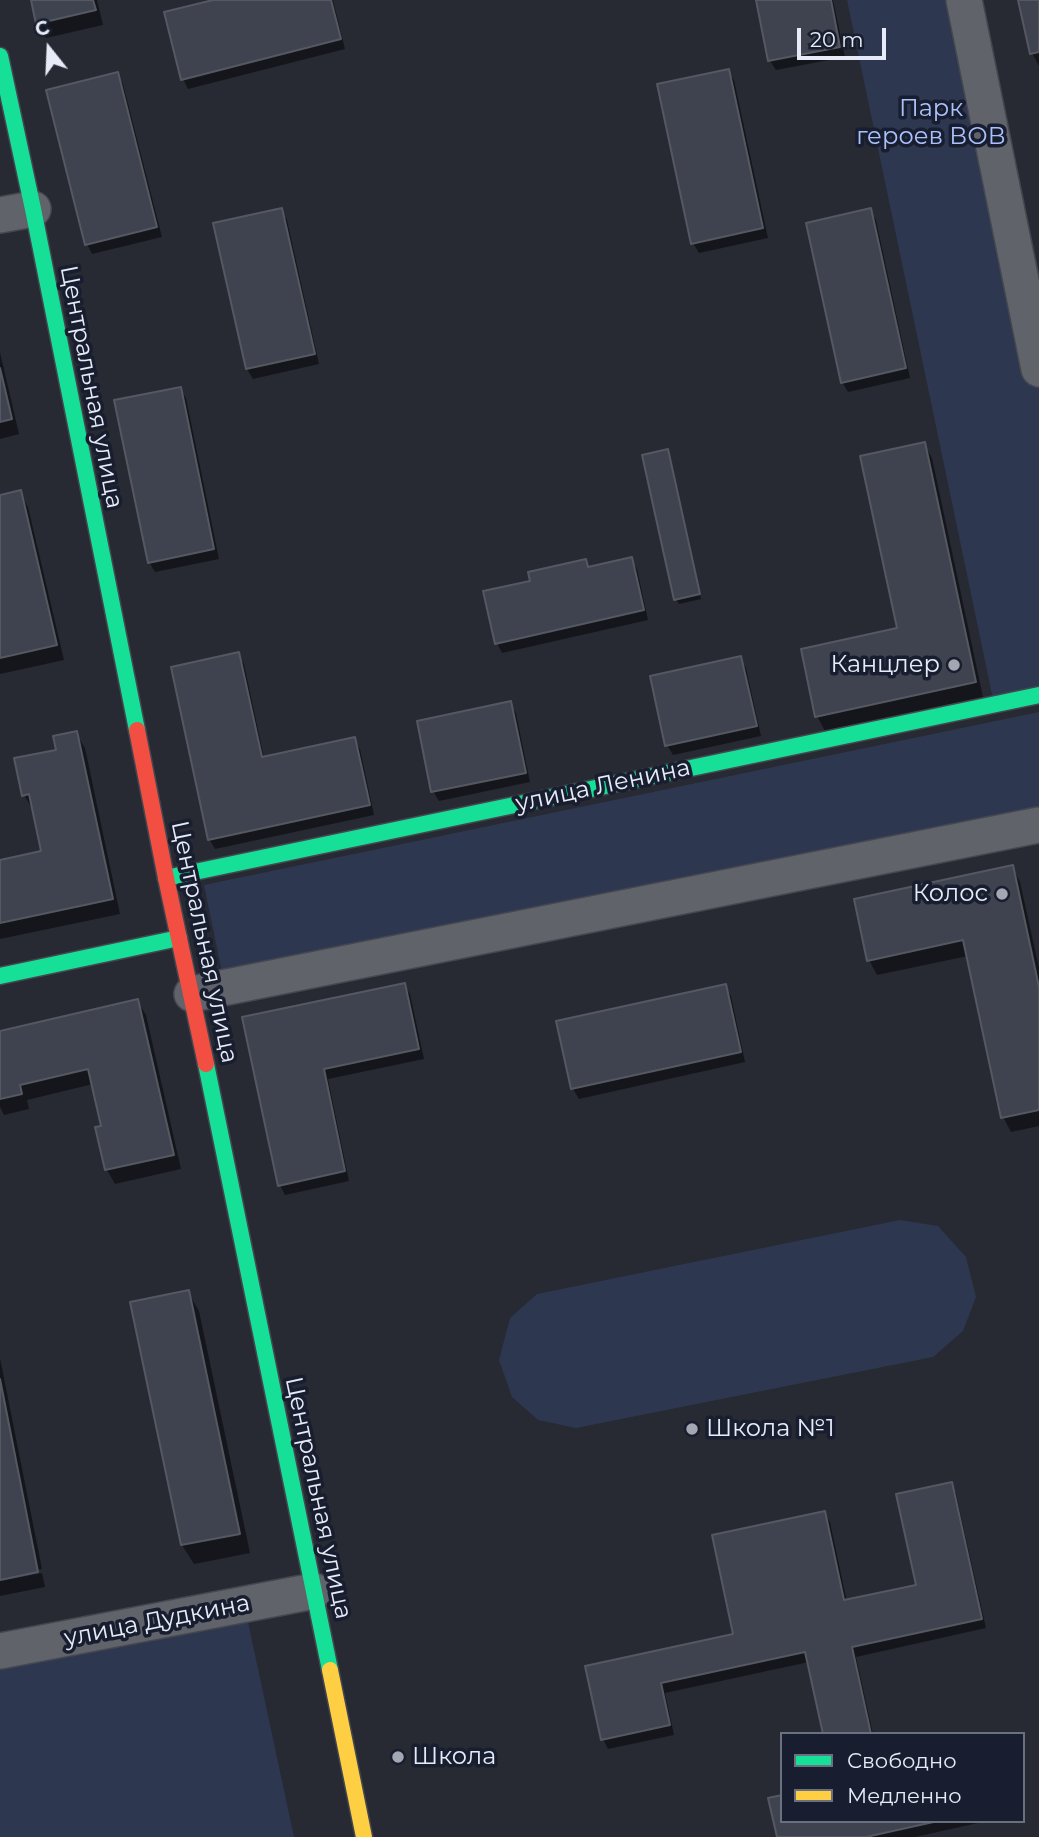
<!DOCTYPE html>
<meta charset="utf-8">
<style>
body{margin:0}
#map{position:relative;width:1039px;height:1837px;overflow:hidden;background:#272a33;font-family:Montserrat,sans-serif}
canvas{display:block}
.legend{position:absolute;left:780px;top:1732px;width:245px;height:91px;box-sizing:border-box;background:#181e2f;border:2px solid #6a707f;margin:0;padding:9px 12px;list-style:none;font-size:21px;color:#e6ebf7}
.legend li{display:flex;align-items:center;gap:14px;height:35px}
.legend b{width:35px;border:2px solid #6a707f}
.north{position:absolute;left:14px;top:14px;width:70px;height:70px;-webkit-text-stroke:5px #181e2f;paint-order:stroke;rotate:342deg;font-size:19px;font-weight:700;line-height:28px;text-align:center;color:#e6ebf7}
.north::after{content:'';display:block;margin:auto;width:24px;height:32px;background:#e6ebf7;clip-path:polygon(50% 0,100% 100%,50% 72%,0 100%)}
.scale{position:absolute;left:797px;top:28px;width:89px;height:32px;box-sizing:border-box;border:4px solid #e6ebf7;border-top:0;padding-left:9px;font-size:21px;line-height:24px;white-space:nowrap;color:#e6ebf7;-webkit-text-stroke:5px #181e2f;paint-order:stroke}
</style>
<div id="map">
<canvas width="1039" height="1837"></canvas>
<ul class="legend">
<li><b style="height:9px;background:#16e098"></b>Свободно</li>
<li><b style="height:9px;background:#ffcf43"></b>Медленно</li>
</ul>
<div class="north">С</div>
<div class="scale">20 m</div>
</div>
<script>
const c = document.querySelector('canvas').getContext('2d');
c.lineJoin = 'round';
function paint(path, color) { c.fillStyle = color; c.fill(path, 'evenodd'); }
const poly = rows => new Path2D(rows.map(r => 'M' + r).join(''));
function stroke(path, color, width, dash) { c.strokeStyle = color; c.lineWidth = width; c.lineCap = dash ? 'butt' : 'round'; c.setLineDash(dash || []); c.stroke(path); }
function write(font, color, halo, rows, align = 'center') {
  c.font = font + ' Montserrat,sans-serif'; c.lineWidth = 7; c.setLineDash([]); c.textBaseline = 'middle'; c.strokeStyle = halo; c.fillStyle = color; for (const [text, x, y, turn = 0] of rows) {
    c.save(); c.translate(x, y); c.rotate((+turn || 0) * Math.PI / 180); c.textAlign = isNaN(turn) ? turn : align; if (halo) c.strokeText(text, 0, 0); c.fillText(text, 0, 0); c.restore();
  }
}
const green = poly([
 [847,0,964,0,1039,369,1039,695,994,704],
 [1039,712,1039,808,223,977,204,885],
 [900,1220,938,1226,966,1257,976,1297,963,1331,933,1357,576,1428,538,1420,512,1397,499,1360,510,1318,537,1294],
 [248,1622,294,1837,0,1837,0,1669]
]);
const shadow = poly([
 [33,0,97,0,103,25,46,38,38,23],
 [220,0,333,0,345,49,188,89,183,79],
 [758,0,833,0,845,57,776,70,770,61],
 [1020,0,1039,0,1039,66,1032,53],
 [728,71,734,80,768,238,699,253,693,243],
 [118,74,123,84,162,237,92,254,87,244],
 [281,210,287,220,319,364,253,379,247,369,215,225],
 [870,210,876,220,910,378,848,392,842,382],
 [0,352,19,434,0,439],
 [180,389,186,398,219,559,155,572,149,562],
 [924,444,932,458,983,697,825,731,817,716,899,629],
 [669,455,701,599,679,604,676,599],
 [20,492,28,507,64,660,0,674,0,497],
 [631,559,637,569,648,620,502,653,497,643,585,561,589,569],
 [238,654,244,664,264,758,354,739,360,749,374,815,215,849,209,839],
 [740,658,746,668,761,736,673,755,667,745],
 [510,703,516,713,530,782,439,801,433,791],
 [76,733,85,748,120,914,0,939,0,862,43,853,33,810,24,795,58,751],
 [1012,867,1020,882,1039,968,1039,1126,1011,1132,1003,1117,968,956,877,975,869,960],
 [404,984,410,994,424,1059,328,1079,349,1181,285,1195,280,1185,244,1018],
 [725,986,731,996,745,1062,579,1099,573,1089,559,1023],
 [137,1001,146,1015,181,1169,115,1184,107,1170,103,1127,93,1084,27,1100,29,1109,4,1115,0,1107,0,1033],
 [188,1292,199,1311,250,1553,194,1564,182,1545,132,1303],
 [0,1358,42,1569,0,1578],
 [951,1484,956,1494,986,1628,856,1657,873,1734,825,1734,809,1662,665,1693,674,1735,608,1749,603,1739,587,1667,735,1635,824,1513,830,1522,847,1602,919,1586],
 [42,1573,45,1587,0,1596,0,1581],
 [782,1821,987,1821,915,1837,778,1837]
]);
const building = poly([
 [31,0,93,0,96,10,36,24,31,0],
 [213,0,331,0,341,39,181,80,164,12,213,0],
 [756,0,831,0,840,47,768,61,756,0],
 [1018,0,1039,0,1039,52,1030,54,1018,0],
 [729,69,763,228,691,244,657,84,729,69],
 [118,72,157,227,85,245,46,90,118,72],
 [282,208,315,354,246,369,213,223,282,208],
 [871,208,906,368,841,383,806,223,871,208],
 [0,368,12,419,0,422,0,368],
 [181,387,214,549,148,563,114,400,181,387],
 [925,442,976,682,815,717,801,649,897,628,860,456,925,442],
 [668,449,700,594,674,600,642,455,668,449],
 [21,490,57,645,0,658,0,495,21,490],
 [632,557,644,610,495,644,483,591,530,581,528,572,586,559,588,567,632,557],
 [239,652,262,757,355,737,370,805,208,840,171,667,239,652],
 [741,656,757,726,665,746,650,676,741,656],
 [511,701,526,773,431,792,417,721,511,701],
 [77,731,113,899,0,923,0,860,41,851,29,794,22,796,14,758,56,750,53,736,77,731],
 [1013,865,1039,987,1039,1110,1001,1118,963,940,867,961,854,899,1013,865],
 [405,983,419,1049,324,1069,345,1171,278,1186,242,1017,405,983],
 [726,984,741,1052,571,1089,556,1021,726,984],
 [138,999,174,1155,105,1170,95,1127,101,1126,88,1069,20,1085,22,1094,0,1099,0,1031,138,999],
 [189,1290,240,1534,181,1545,130,1302,189,1290],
 [0,1379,38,1572,0,1580,0,1379],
 [952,1482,982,1619,852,1647,871,1734,823,1734,805,1652,661,1683,670,1725,601,1740,585,1666,733,1634,712,1535,825,1511,844,1600,916,1585,896,1494,952,1482],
 [782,1795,782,1821,938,1821,866,1837,777,1837,768,1798,782,1795]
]);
const street = poly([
 [964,0,1039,369],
 [0,215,33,209],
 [192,994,1039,825],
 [0,1651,314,1591]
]);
const fast = poly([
 [0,56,33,209,137,730],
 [166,878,1039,695],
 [0,976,179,938],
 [206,1064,330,1670]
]);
const slow = poly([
 [330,1670,364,1837]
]);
const jam = poly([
 [137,730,166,878,206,1064]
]);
const markers = [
 [954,665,7,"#a3a7b2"],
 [1002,894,7,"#a3a7b2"],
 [692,1429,7,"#a3a7b2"],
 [398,1757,7,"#a3a7b2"]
];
const parkNames = [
 ["Парк",931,109],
 ["героев ВОВ",931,137]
];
const streetNames = [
 ["Центральная улица",91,387,79],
 ["улица Ленина",603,786,-12],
 ["Центральная улица",204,942,78],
 ["Центральная улица",318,1498,78],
 ["улица Дудкина",157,1621,-11]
];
const poiNames = [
 ["Канцлер",940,665],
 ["Колос",988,894],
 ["Школа №1",706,1429,"left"],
 ["Школа",412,1757,"left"]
];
paint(green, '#2d3750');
paint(shadow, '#0007');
paint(building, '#3e434f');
stroke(building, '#555861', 2);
stroke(street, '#44474f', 38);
stroke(fast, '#44474f', 19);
stroke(slow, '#44474f', 19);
stroke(jam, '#44474f', 19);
stroke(street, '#60636a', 35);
stroke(fast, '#16e098', 16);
stroke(slow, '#ffcf43', 16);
stroke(jam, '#f24e42', 16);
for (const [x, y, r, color] of markers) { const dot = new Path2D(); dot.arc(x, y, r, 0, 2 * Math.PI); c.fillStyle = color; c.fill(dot); stroke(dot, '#181e2f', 2.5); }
write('24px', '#aac2fb', '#181e2f', parkNames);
write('24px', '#e6ebf7', '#181e2f', streetNames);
write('24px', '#e6ebf7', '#181e2f', poiNames, 'right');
</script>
